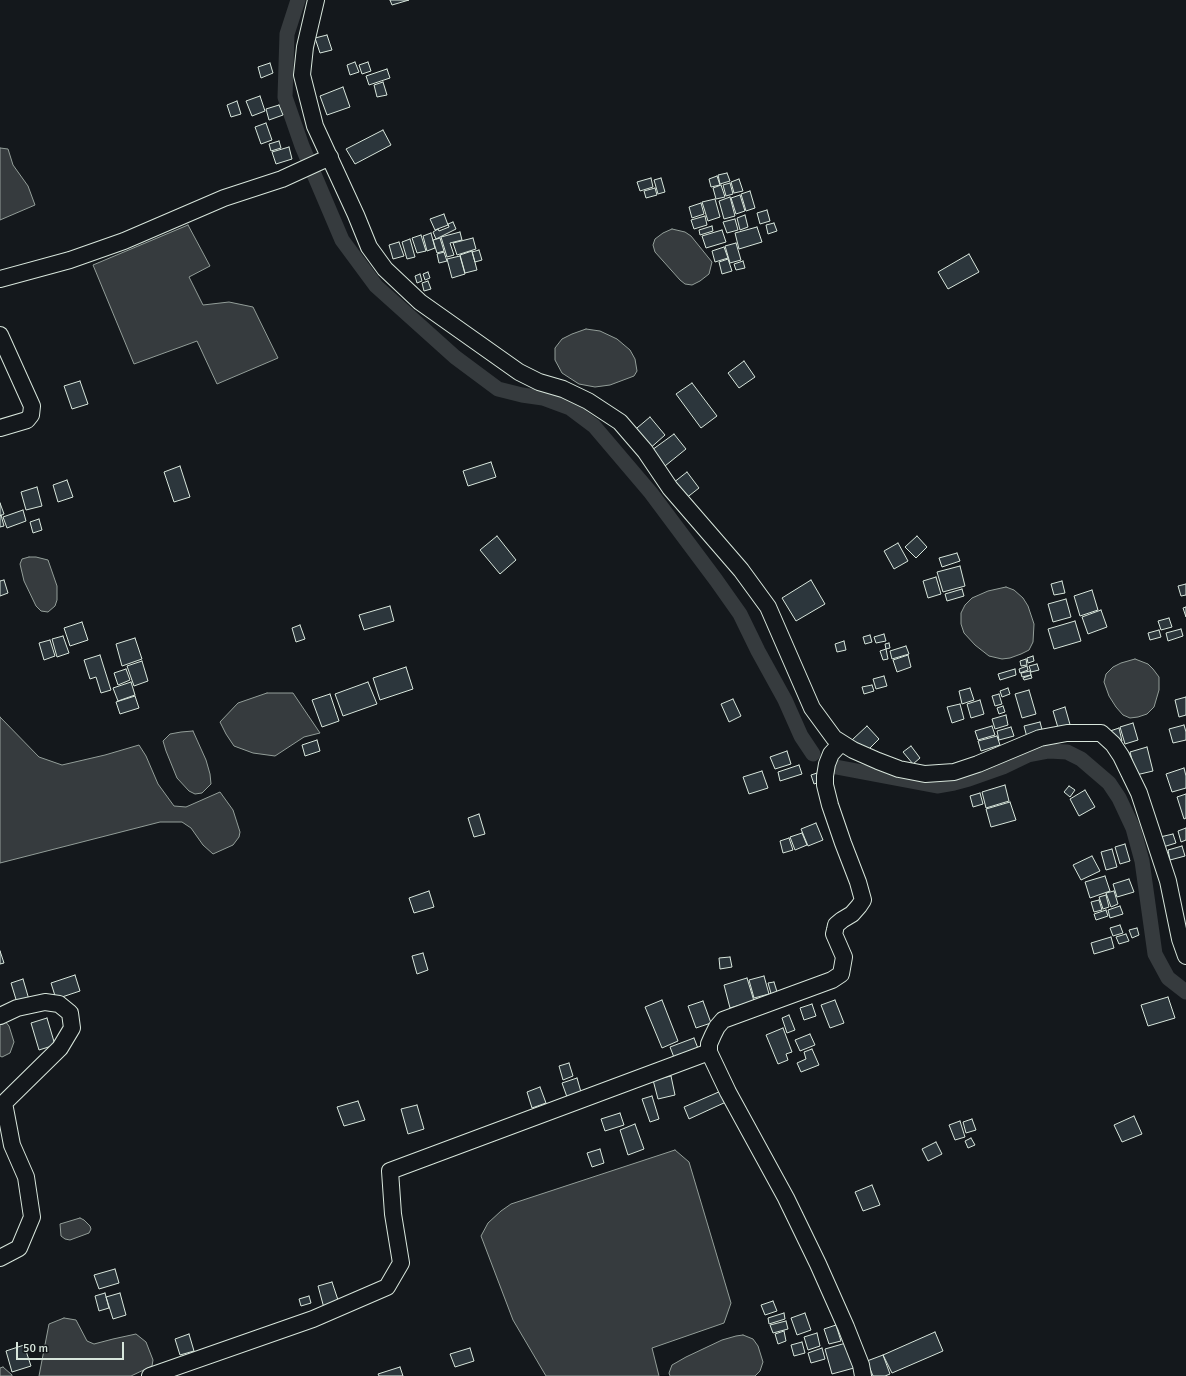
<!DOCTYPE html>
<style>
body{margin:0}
#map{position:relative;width:1186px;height:1376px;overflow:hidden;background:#14181c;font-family:Signika,sans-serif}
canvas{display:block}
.scale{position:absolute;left:16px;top:1342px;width:108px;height:18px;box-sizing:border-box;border:2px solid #d8e6dc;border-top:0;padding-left:5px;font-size:12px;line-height:14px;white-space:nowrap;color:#d8e6dc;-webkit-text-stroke:3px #14181c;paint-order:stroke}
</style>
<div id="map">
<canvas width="1186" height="1376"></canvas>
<div class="scale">50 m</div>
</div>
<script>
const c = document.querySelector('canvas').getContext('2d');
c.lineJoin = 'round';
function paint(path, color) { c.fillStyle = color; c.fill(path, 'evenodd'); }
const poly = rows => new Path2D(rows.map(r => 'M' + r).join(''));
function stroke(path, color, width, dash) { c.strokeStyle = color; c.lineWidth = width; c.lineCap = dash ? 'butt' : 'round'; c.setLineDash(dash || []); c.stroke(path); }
const water = poly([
 [0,148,8,149,13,165,28,186,35,205,0,220,0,148],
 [188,225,210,266,189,277,203,305,229,302,253,307,278,358,217,384,197,341,134,364,93,265,188,225],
 [672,229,685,232,691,236,712,262,709,274,700,281,692,285,685,284,680,280,655,252,653,245,655,239,663,233,672,229],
 [586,329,600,331,617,339,630,350,635,359,637,371,634,376,610,385,595,387,579,384,562,373,555,360,555,348,562,339,572,334,586,329],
 [29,557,36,557,48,560,57,586,57,600,55,606,48,612,41,611,36,606,24,581,20,564,22,559,29,557],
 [1006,587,1014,590,1023,598,1028,606,1034,624,1033,642,1029,650,1021,654,1010,658,1002,659,989,656,975,645,964,633,961,624,961,613,965,605,972,598,988,591,1006,587],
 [1135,659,1148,664,1153,669,1159,677,1159,690,1154,707,1147,714,1138,717,1130,718,1123,715,1116,707,1109,696,1104,682,1106,674,1113,667,1121,663,1135,659],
 [267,693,293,693,320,733,304,737,275,756,253,753,234,746,226,734,220,722,238,703,267,693],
 [0,717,39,757,62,765,105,755,139,745,146,756,158,784,174,806,186,807,220,792,233,810,240,832,239,837,233,845,213,854,203,845,191,828,182,822,160,822,0,863,0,717],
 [193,731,206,760,210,774,211,784,202,793,195,794,189,791,177,778,166,751,163,741,170,734,181,732,193,731],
 [4,1020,9,1026,14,1042,10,1053,2,1057,0,1056,0,1022,4,1020],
 [675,1150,689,1162,731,1303,724,1323,652,1348,659,1376,546,1376,513,1320,481,1236,488,1223,501,1211,511,1204,675,1150],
 [80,1218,84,1220,90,1226,91,1229,89,1233,70,1240,65,1239,61,1236,60,1224,80,1218],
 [64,1318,76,1320,87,1341,94,1344,113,1339,136,1334,146,1342,153,1360,152,1366,131,1376,39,1376,43,1355,49,1324,64,1318],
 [743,1335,753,1339,758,1346,763,1362,760,1371,755,1376,670,1376,669,1373,672,1365,686,1357,722,1340,736,1336,743,1335],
 [3,1367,12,1375,12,1376,0,1376,0,1368,3,1367]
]);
const canal = poly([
 [298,0,287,34,285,97,302,146,342,240,376,286,455,357,498,389,522,395,543,398,570,408,594,426,651,493,716,580,740,614,758,651,785,700,801,736,813,754],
 [836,767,937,786,954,783,969,779,1003,767,1028,755,1049,751,1067,752,1081,759,1109,783,1119,798,1133,828,1142,861,1155,954,1168,978,1186,992]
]);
const building = poly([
 [390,0,409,0,392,5,390,0],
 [327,35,332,50,320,53,315,38,327,35],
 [355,62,359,72,350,75,347,65,355,62],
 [368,62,371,71,362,74,359,65,368,62],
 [270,63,273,73,261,78,258,67,270,63],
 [387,69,390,78,369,85,366,76,387,69],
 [383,82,387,95,377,97,374,85,383,82],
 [343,87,350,107,327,115,320,96,343,87],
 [260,96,265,111,252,116,246,101,260,96],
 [237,101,241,114,231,117,227,105,237,101],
 [279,105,283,115,269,120,266,109,279,105],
 [266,123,272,140,261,144,255,127,266,123],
 [383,130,391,145,355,164,346,149,383,130],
 [279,141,281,148,271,151,269,144,279,141],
 [289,147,292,159,276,164,272,152,289,147],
 [727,173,730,181,720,184,718,175,727,173],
 [717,176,720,185,711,187,709,179,717,176],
 [651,178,653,187,640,191,637,182,651,178],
 [661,178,665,192,658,194,654,180,661,178],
 [739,179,743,191,734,193,731,182,739,179],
 [730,183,733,194,726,196,723,185,730,183],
 [721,185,725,197,716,199,713,188,721,185],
 [655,188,657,195,646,198,644,191,655,188],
 [750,191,755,208,746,211,741,194,750,191],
 [740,195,745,211,736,214,731,198,740,195],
 [730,197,735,216,724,219,719,201,730,197],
 [715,199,720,217,708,221,702,202,715,199],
 [701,203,704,214,692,218,689,207,701,203],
 [767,210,770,221,760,224,757,213,767,210],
 [444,214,448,225,435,230,430,219,444,214],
 [745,215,748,227,740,230,737,218,745,215],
 [705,216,707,225,694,229,691,220,705,216],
 [735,219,738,230,727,233,723,222,735,219],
 [453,222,456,229,436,239,433,232,438,229,439,231,449,227,448,224,453,222],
 [774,223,777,231,768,234,766,225,774,223],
 [712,226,713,231,700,235,699,230,712,226],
 [757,227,762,242,739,249,735,233,757,227],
 [722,230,726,242,706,248,702,236,722,230],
 [460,232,462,240,450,243,454,255,447,257,441,237,460,232],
 [431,233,435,248,427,251,423,236,431,233],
 [421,235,426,251,417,253,412,238,421,235],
 [440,238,444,251,437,253,433,240,440,238],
 [473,238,476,249,457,255,453,243,473,238],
 [410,239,415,257,407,259,402,242,410,239],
 [399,242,404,256,393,259,389,245,399,242],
 [736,243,741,260,730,263,725,246,736,243],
 [724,247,728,258,715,262,712,251,724,247],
 [479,250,482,260,475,262,472,252,479,250],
 [472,251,477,270,465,273,460,255,472,251],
 [444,252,447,261,439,263,437,254,444,252],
 [969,254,979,272,948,289,938,272,969,254],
 [460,256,465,274,452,278,447,259,460,256],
 [728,259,732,271,722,274,719,262,728,259],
 [743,261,745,268,736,270,734,264,743,261],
 [428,272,430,278,425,280,423,274,428,272],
 [420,274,422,281,417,283,415,276,420,274],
 [428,281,431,289,424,291,422,283,428,281],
 [744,361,755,377,739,388,728,373,744,361],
 [80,381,88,404,72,409,64,386,80,381],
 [692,383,717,416,701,428,676,394,692,383],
 [650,417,665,435,647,451,631,433,650,417],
 [674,434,686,449,665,466,652,450,674,434],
 [491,462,496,477,468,486,463,471,491,462],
 [180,466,190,497,174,502,164,472,180,466],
 [687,472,699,488,685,499,673,483,687,472],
 [67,480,73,497,58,502,53,485,67,480],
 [37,487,42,506,26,510,21,492,37,487],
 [0,503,4,514,0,516,0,503],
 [23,510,26,521,7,528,3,517,23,510],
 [1,515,4,526,0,527,0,516,1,515],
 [39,519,42,530,33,533,30,522,39,519],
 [497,536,516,560,500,574,480,550,497,536],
 [917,536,927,547,916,558,905,547,917,536],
 [898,543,908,561,894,569,884,551,898,543],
 [957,553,960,561,942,567,939,558,957,553],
 [960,566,965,586,943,592,937,572,960,566],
 [936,577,941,594,928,598,923,581,936,577],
 [4,580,8,593,0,596,0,581,4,580],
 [811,580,825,604,796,621,782,598,811,580],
 [1062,581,1065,593,1054,595,1051,584,1062,581],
 [1186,584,1186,595,1181,596,1178,586,1186,584],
 [962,589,964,596,947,601,945,594,962,589],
 [1092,590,1098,610,1080,616,1074,596,1092,590],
 [1066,599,1071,617,1053,622,1048,604,1066,599],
 [390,606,394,621,364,630,359,615,390,606],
 [1186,607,1186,617,1183,608,1186,607],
 [1101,610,1107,627,1088,634,1082,617,1101,610],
 [1169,618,1172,627,1161,630,1158,621,1169,618],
 [1075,621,1081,641,1054,649,1048,629,1075,621],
 [82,622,88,640,70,646,64,628,82,622],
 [300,625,305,639,296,642,292,628,300,625],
 [1181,629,1183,636,1168,641,1166,633,1181,629],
 [1159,630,1161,637,1150,640,1148,633,1159,630],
 [884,634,886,641,876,643,874,637,884,634],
 [870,635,872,642,865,644,863,637,870,635],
 [63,636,69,653,57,657,52,639,63,636],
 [135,638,142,659,122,666,116,644,135,638],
 [50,640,55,656,44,660,39,643,50,640],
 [844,641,846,650,837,652,835,644,844,641],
 [889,643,890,648,886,649,885,644,889,643],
 [906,646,909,654,892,659,890,651,906,646],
 [886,649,888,659,883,660,880,651,886,649],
 [100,655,111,690,101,693,96,677,90,679,84,660,100,655],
 [908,655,911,667,897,672,893,660,908,655],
 [1033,656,1034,661,1028,663,1027,658,1033,656],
 [1026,659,1027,665,1021,666,1020,661,1026,659],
 [142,661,148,681,134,686,127,666,142,661],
 [1037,664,1039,670,1031,672,1029,666,1037,664],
 [1027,666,1028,670,1020,673,1019,669,1027,666],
 [406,667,413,689,380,700,373,678,406,667],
 [126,669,130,680,118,685,114,673,126,669],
 [1015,669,1016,675,1000,680,998,674,1015,669],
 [1030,671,1031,675,1022,677,1021,673,1030,671],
 [1031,675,1032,678,1024,680,1023,678,1031,675],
 [884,676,887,686,876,689,873,679,884,676],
 [131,682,135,695,118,701,113,688,131,682],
 [368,682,377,704,343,716,335,694,368,682],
 [872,685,874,691,864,694,862,687,872,685],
 [970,688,974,700,962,704,959,691,970,688],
 [1008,688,1010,694,1002,697,1000,691,1008,688],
 [1029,690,1036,714,1022,718,1015,694,1029,690],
 [330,694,339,721,322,727,312,700,330,694],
 [999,694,1002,704,995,706,992,696,999,694],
 [135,696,139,708,120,714,116,702,135,696],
 [1186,697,1186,715,1179,717,1175,700,1186,697],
 [733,699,741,716,729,722,721,704,733,699],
 [980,700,984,714,971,718,967,704,980,700],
 [960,704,964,719,952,723,947,707,960,704],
 [1003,706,1005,712,999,714,997,708,1003,706],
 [1065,707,1071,728,1059,731,1053,711,1065,707],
 [1006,715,1008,725,995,729,992,719,1006,715],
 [1040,722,1044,737,1028,741,1024,726,1040,722],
 [1133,723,1138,740,1125,744,1120,727,1133,723],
 [1184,725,1186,732,1186,740,1173,743,1169,729,1184,725],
 [867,726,879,739,865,753,852,740,867,726],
 [992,726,995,735,978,740,975,731,992,726],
 [1011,727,1014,736,999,740,997,731,1011,727],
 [1119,728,1122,741,1113,744,1110,731,1119,728],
 [997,736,1000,745,981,751,978,741,997,736],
 [317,740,320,751,305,756,302,745,317,740],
 [911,746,920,758,913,764,903,752,911,746],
 [1147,747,1153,771,1136,775,1130,752,1147,747],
 [787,751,791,764,775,769,770,757,787,751],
 [799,765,802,774,780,781,778,772,799,765],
 [1184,768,1186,776,1186,788,1172,792,1166,774,1184,768],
 [762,771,768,788,749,794,743,777,762,771],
 [820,772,823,781,814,784,811,775,820,772],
 [1005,785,1009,801,986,808,982,792,1005,785],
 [1069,786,1075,790,1070,797,1064,792,1069,786],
 [1085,790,1095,807,1079,816,1070,799,1085,790],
 [980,793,983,804,973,807,970,796,980,793],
 [1186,794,1186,818,1184,819,1177,797,1186,794],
 [1010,802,1016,820,991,827,986,809,1010,802],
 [479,814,485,834,474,837,468,818,479,814],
 [816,823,823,840,808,846,801,829,816,823],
 [1186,828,1186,840,1181,842,1178,831,1186,828],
 [802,833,807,845,795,850,790,837,802,833],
 [1173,834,1176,843,1163,847,1160,837,1173,834],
 [789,838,793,850,783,853,780,841,789,838],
 [1125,844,1130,861,1120,864,1115,847,1125,844],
 [1182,846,1185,856,1170,860,1168,850,1182,846],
 [1112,849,1117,867,1106,870,1101,852,1112,849],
 [1092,856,1100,871,1081,880,1073,865,1092,856],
 [1105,876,1110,891,1090,898,1085,882,1105,876],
 [1129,879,1134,892,1117,897,1113,884,1129,879],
 [429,891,434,907,414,913,409,898,429,891],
 [1114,891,1118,904,1111,907,1106,893,1114,891],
 [1106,895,1109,907,1103,909,1099,897,1106,895],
 [1099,900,1102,910,1094,912,1091,902,1099,900],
 [1120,906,1123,914,1110,918,1108,910,1120,906],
 [1106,910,1108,916,1096,920,1094,914,1106,910],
 [1120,925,1123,933,1113,936,1110,928,1120,925],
 [1137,928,1139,935,1132,938,1129,930,1137,928],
 [1126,934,1129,941,1119,944,1116,937,1126,934],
 [1111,937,1114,948,1094,954,1091,943,1111,937],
 [0,951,4,963,0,964,0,951],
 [423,953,428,970,417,974,412,956,423,953],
 [730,957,732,967,720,969,719,958,730,957],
 [75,975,80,991,56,999,51,983,75,975],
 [764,976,769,994,754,998,749,980,764,976],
 [747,978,754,1001,730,1008,724,985,747,978],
 [23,979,30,1003,18,1006,11,983,23,979],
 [774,982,778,995,772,997,768,983,774,982],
 [1168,997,1175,1018,1148,1026,1141,1005,1168,997],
 [662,1000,678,1041,662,1048,645,1007,662,1000],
 [835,1000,844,1023,830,1028,821,1005,835,1000],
 [703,1001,711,1023,696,1028,688,1006,703,1001],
 [812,1004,816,1016,804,1020,800,1008,812,1004],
 [789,1015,795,1030,787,1033,782,1018,789,1015],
 [47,1018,55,1045,39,1050,31,1023,47,1018],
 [783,1028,792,1052,786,1054,788,1060,778,1064,766,1035,783,1028],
 [810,1034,815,1045,800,1051,795,1040,810,1034],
 [694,1038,699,1051,675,1060,670,1047,694,1038],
 [812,1049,819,1065,801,1072,797,1063,806,1059,804,1052,812,1049],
 [569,1063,573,1076,563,1080,559,1066,569,1063],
 [671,1076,675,1095,658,1099,653,1080,671,1076],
 [577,1078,581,1092,567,1097,562,1083,577,1078],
 [540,1087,546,1103,532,1108,527,1092,540,1087],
 [721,1091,726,1102,689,1119,684,1107,721,1091],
 [652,1096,659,1119,650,1122,642,1099,652,1096],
 [358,1101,365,1120,344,1126,337,1107,358,1101],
 [417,1105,424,1129,408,1134,401,1109,417,1105],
 [620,1113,624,1125,605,1131,601,1119,620,1113],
 [1134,1116,1142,1134,1122,1142,1114,1125,1134,1116],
 [972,1119,976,1130,966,1133,963,1122,972,1119],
 [960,1121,965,1137,955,1140,949,1125,960,1121],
 [635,1124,644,1149,628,1155,620,1130,635,1124],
 [971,1138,975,1145,968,1148,965,1141,971,1138],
 [936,1142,942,1154,928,1161,922,1149,936,1142],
 [600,1149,604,1163,592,1167,587,1153,600,1149],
 [872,1185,880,1205,863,1211,855,1192,872,1185],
 [115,1269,119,1283,99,1289,94,1275,115,1269],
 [332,1282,339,1303,324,1308,318,1286,332,1282],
 [105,1293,109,1308,99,1311,95,1296,105,1293],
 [120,1293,126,1315,113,1319,106,1297,120,1293],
 [309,1296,311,1303,301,1306,299,1299,309,1296],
 [773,1301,777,1311,765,1315,761,1305,773,1301],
 [784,1313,785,1319,769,1324,768,1318,784,1313],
 [805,1313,811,1330,797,1335,791,1318,805,1313],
 [786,1321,788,1329,773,1333,770,1325,786,1321],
 [836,1325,841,1341,829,1344,824,1329,836,1325],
 [784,1331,786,1341,778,1344,775,1334,784,1331],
 [935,1332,943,1351,892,1373,883,1355,935,1332],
 [817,1333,820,1346,808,1350,804,1337,817,1333],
 [189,1334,194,1351,180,1355,175,1339,189,1334],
 [802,1342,805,1353,794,1356,791,1345,802,1342],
 [846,1343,854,1368,832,1374,825,1349,846,1343],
 [24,1345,31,1366,12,1372,6,1351,24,1345],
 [470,1348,474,1361,455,1367,450,1354,470,1348],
 [822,1348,825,1359,811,1363,808,1353,822,1348],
 [883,1355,890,1374,885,1376,873,1376,867,1361,883,1355],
 [400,1367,403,1376,379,1376,378,1374,400,1367]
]);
const minor = poly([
 [316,0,305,47,302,75,315,126,356,215,369,247,385,269,420,302,519,372,539,382,563,389,588,401,620,422,645,451,670,488,741,570,768,607,812,708,834,738,853,750,878,761,899,769,925,774,954,772,978,764,1040,738,1067,733,1101,733,1113,744,1121,756,1139,793,1168,881,1180,939,1186,956],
 [0,279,70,260,124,241,224,198,282,179,330,157],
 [0,335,32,406,31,415,27,420,0,428],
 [841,743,831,754,827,764,825,776,825,785,830,805,843,843,858,882,863,900,859,906,852,914,842,920,836,925,835,930,834,934,844,957,841,974,832,980,723,1020,717,1027,713,1035,709,1044,709,1052,728,1092,786,1198,818,1264,846,1327,861,1365,863,1376],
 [0,1016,17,1008,45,1002,59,1004,70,1013,72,1028,60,1048,4,1103,12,1145,26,1177,32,1217,19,1248,0,1258],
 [150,1376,313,1319,387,1287,401,1263,393,1214,390,1171,709,1052]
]);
paint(water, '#363b3e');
stroke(water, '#939e99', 1);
stroke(canal, '#363b3e', 15);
paint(building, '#2c363c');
stroke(building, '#d8e6dc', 1);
stroke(minor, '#d8e6dc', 18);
stroke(minor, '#14181c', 16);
</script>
